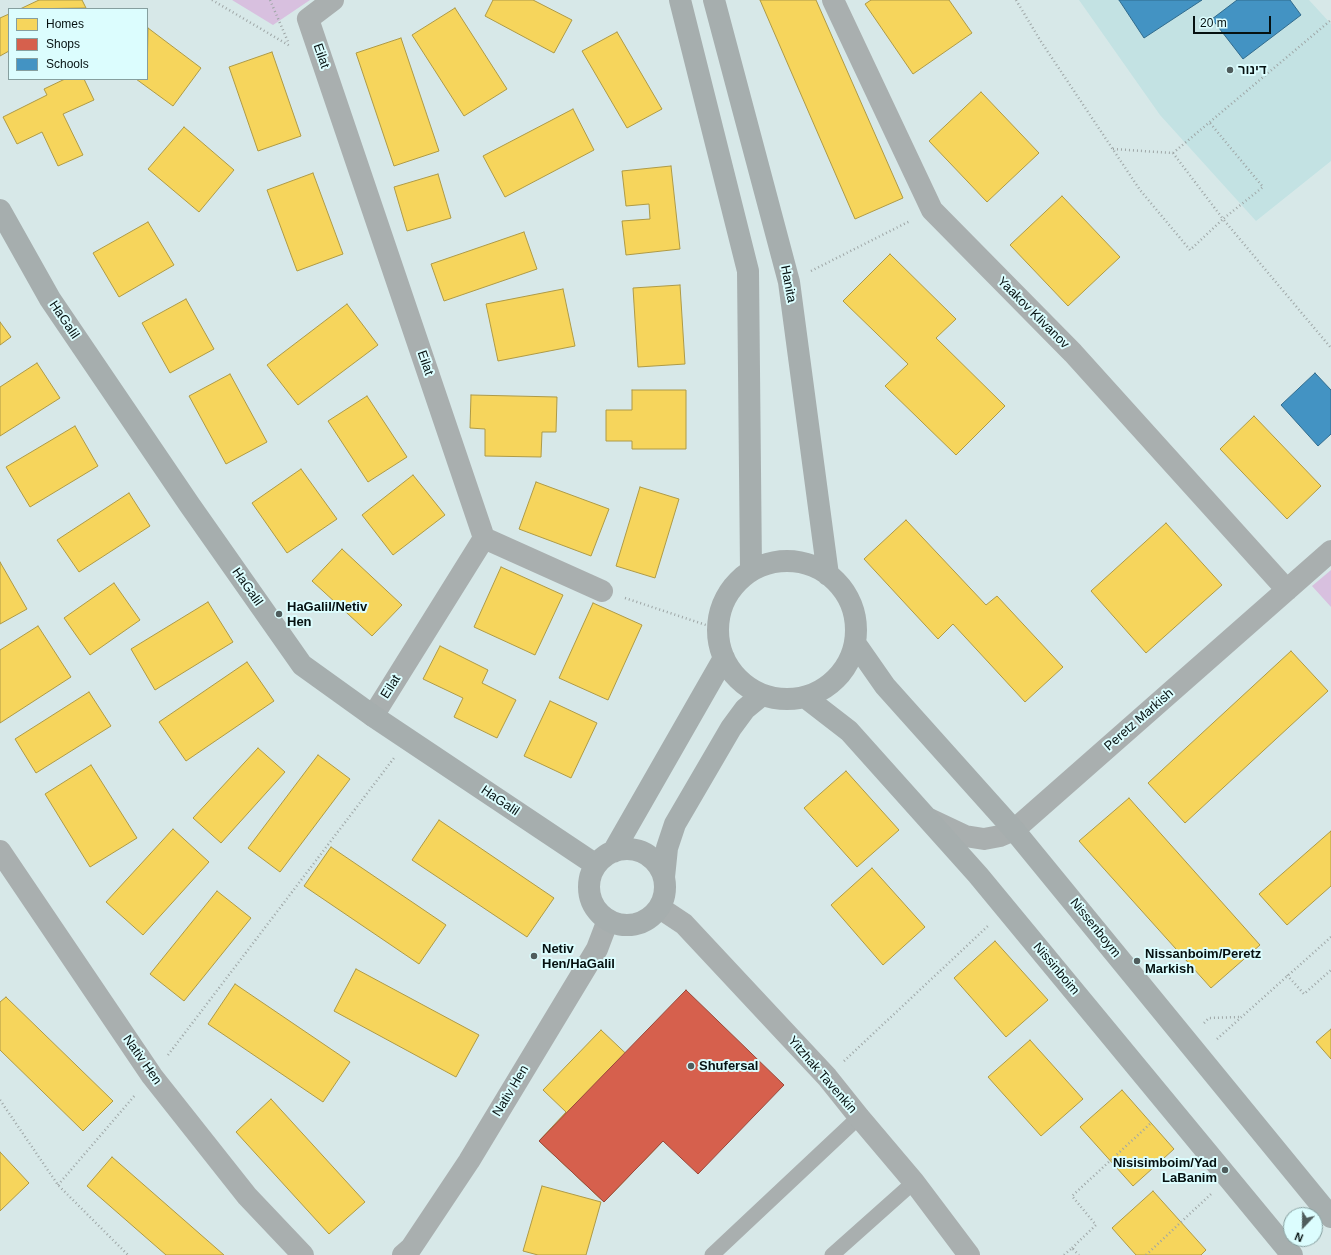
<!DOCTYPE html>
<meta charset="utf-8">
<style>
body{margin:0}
#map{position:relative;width:1331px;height:1255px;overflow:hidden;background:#d7e8e8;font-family:Helvetica,sans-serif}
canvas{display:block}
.legend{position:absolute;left:8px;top:8px;width:140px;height:72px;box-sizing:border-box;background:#dcfdfe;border:1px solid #869f9f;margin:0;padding:5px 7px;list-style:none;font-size:12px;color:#061111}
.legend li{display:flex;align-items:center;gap:8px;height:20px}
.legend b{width:20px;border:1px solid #869f9f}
.north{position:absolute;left:1283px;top:1207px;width:40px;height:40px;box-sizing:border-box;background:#dcfdfe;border:1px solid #869f9f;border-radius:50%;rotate:202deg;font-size:11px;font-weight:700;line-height:16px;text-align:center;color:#061111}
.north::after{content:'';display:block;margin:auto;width:14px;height:18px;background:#4f5c5c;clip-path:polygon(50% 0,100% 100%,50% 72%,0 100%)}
.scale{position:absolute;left:1193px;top:16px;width:78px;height:18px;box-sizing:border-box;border:2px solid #061111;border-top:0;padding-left:5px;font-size:12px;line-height:14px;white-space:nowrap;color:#061111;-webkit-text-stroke:3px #dcfdfe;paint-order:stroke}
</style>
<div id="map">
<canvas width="1331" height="1255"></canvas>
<ul class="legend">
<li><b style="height:11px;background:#f6d55c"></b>Homes</li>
<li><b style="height:11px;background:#d6604d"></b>Shops</li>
<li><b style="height:11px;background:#4393c3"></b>Schools</li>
</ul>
<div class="north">N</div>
<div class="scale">20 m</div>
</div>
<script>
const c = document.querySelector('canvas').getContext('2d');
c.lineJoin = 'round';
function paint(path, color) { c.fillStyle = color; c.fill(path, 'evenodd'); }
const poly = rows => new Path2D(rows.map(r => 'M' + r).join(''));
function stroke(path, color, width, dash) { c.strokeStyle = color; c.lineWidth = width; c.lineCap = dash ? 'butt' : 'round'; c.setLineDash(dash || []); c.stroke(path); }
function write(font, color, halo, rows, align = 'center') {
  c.font = font + ' Helvetica,Heebo,sans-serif'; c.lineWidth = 4; c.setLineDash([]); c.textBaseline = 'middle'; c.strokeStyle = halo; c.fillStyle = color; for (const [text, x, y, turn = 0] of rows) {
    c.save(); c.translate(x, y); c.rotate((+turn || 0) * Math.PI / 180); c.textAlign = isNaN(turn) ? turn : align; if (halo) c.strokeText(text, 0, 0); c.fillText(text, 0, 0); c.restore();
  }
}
const built = poly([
 [1079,0,1309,0,1331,24,1331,161,1256,221,1160,115]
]);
const green = poly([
 [232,0,310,0,273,25],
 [1331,570,1331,607,1312,586]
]);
const homes = poly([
 [39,0,82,0,86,8,20,9,39,0],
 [493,0,533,0,572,20,554,53,485,16,493,0],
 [760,0,816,0,903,198,855,219,760,0],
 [871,0,949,0,972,33,913,74,865,4,871,0],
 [455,8,507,89,464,116,412,35,455,8],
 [9,14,9,51,0,56,0,18,9,14],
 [148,28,201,68,173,106,136,79,147,79,148,28],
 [617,32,662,109,627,128,582,51,617,32],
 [401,38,439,151,394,166,356,53,401,38],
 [272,52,301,136,258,151,229,67,272,52],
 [65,79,84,79,94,100,63,114,83,155,58,166,42,132,17,144,3,117,47,95,44,89,65,79],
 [981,92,1039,153,987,202,929,141,981,92],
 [573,109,594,150,505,197,483,156,573,109],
 [184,127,234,170,199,212,148,169,184,127],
 [671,166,680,249,626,255,622,221,650,219,649,204,626,206,622,171,671,166],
 [313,173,343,254,297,271,267,190,313,173],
 [438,174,451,218,407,231,394,187,438,174],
 [1062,196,1120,257,1068,306,1010,245,1062,196],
 [148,222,174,265,119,297,93,253,148,222],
 [524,232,537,269,444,301,431,264,524,232],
 [890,254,956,319,936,338,1005,406,956,455,885,386,908,364,843,301,890,254],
 [680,285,685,364,638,367,633,288,680,285],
 [563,289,575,346,498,361,486,304,563,289],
 [186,299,214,349,170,373,142,323,186,299],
 [347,304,378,345,298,405,267,365,347,304],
 [0,322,11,337,0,345,0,322],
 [37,363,60,398,0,436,0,387,37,363],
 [230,374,267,442,226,464,189,396,230,374],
 [632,390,686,390,686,449,632,449,632,441,606,441,606,410,632,410,632,390],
 [471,395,557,397,556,432,542,432,541,457,485,456,485,429,470,428,471,395],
 [367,396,407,457,368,482,328,421,367,396],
 [1254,416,1321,486,1287,519,1220,449,1254,416],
 [75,426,98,466,30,507,6,467,75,426],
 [301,469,337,519,287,553,252,503,301,469],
 [413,475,445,515,393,555,362,515,413,475],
 [536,482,609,509,591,556,519,529,536,482],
 [640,487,679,499,655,578,616,566,640,487],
 [129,493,150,526,79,572,57,540,129,493],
 [906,520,986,605,997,596,1063,667,1025,702,953,624,938,639,864,559,906,520],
 [1166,523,1222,585,1146,653,1091,591,1166,523],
 [342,549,402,605,372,636,312,581,342,549],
 [0,562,27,609,0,624,0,562],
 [501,567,563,595,535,655,474,627,501,567],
 [114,583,140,620,90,655,64,618,114,583],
 [208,602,233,642,155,690,131,649,208,602],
 [593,603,642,625,608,700,559,678,593,603],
 [38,626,71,677,0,723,0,650,38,626],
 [440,646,488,670,482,683,516,700,497,738,454,717,463,698,423,679,440,646],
 [1291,651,1328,691,1185,823,1148,783,1291,651],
 [247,662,274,701,186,761,159,722,247,662],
 [89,692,111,726,36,773,15,739,89,692],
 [550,701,597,723,571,778,524,756,550,701],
 [258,748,285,772,221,843,193,818,258,748],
 [318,755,350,779,280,872,248,848,318,755],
 [91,765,137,838,90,867,45,794,91,765],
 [846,771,899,830,857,867,804,808,846,771],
 [1129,798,1260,945,1211,988,1079,841,1129,798],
 [439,820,554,898,527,937,412,860,439,820],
 [173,829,209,862,143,935,106,902,173,829],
 [1331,831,1331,886,1287,925,1259,894,1331,831],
 [331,847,446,925,419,964,304,886,331,847],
 [872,868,925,927,883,965,831,905,872,868],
 [217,891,251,918,184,1001,150,974,217,891],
 [995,941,1048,1000,1006,1037,954,978,995,941],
 [356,969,479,1035,456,1077,334,1011,356,969],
 [235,984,350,1062,323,1102,208,1024,235,984],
 [6,997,113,1101,83,1131,0,1050,0,1002,6,997],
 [1331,1029,1331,1059,1316,1042,1331,1029],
 [601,1030,657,1083,631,1110,663,1141,604,1202,539,1141,566,1112,543,1090,601,1030],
 [1030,1040,1083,1099,1041,1136,988,1077,1030,1040],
 [1122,1090,1174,1149,1133,1186,1080,1127,1122,1090],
 [271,1099,365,1202,329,1234,236,1132,271,1099],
 [0,1152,29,1183,0,1211,0,1152],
 [112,1157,224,1255,166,1255,87,1186,112,1157],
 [542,1186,601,1202,586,1255,538,1255,523,1251,542,1186],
 [1153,1191,1206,1250,1201,1255,1136,1255,1112,1228,1153,1191]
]);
const shops = poly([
 [686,990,784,1085,698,1174,663,1141,604,1202,539,1141,686,990]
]);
const schools = poly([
 [1119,0,1202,0,1144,38,1119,0],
 [1237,0,1290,0,1301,15,1243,59,1212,19,1237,0],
 [1315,373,1331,390,1331,434,1318,446,1281,405,1315,373]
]);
const path = poly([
 [212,0,290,46],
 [270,0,289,44],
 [1016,0,1040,40,1140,190,1190,250,1223,219,1331,348],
 [1113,149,1173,153,1223,219,1263,187,1210,123],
 [1173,153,1331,20],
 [811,271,910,221],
 [625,598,718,629],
 [1287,975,1304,994,1331,970],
 [1204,1023,1209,1018,1241,1017],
 [1217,1039,1331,937],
 [168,1055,394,758],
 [844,1061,988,926],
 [0,1100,58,1185,128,1255],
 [58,1185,136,1094],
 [1072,1248,1096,1225,1072,1196,1151,1123],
 [1064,1255,1072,1248,1079,1255],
 [1146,1255,1211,1194]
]);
const lane = poly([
 [712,1255,859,1117],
 [832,1255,914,1182]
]);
const street = poly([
 [333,0,308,19,484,538,373,716],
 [833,0,932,210,1073,353,1287,590],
 [484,538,602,591],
 [929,819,965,836,984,839,1000,836,1014,830,1331,551],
 [0,851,152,1076,247,1196,303,1255],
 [660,908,684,924,827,1077,859,1117,914,1182,969,1255],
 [403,1255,411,1248,469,1161,597,949,608,920]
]);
const secondary = poly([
 [680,0,748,271,751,570],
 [714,0,789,282,828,575],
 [0,210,50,299,189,504,302,665,373,716,596,865],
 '718 630a69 69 0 1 1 138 0a69 69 0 1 1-138 0Z',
 [855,643,885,686,1014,830,1331,1217],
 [805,697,849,731,978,875,1292,1255],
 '589 887a38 38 0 1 1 76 0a38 38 0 1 1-76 0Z',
 [613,852,724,658],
 [664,877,667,848,675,824,731,728,745,709,762,695]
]);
const markers = [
 [1230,70,4,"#4f5c5c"],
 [279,614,4,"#4f5c5c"],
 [534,956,4,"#4f5c5c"],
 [1137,961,4,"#4f5c5c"],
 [691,1066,4,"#4f5c5c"],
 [1225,1170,4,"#4f5c5c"]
];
const streetNames = [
 ["Eilat",321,56,71],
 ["Hanita",788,284,79],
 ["Yaakov Klivanov",1033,313,45],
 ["HaGalil",64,320,56],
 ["Eilat",425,363,71],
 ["HaGalil",247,587,55],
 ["Eilat",391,687,-58],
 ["Peretz Markish",1139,720,-41],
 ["HaGalil",500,801,34],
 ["Nissenboym",1095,928,51],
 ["Nissinboim",1056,969,50],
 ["Nativ Hen",142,1060,55],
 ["Yitzhak Tavenkin",822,1075,49],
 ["Nativ Hen",511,1091,-59]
];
const poiNames = [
 ["דינור",1238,70],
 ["HaGalil/Netiv",287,607],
 ["Hen",287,622],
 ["Netiv",542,949],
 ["Hen/HaGalil",542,964],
 ["Nissanboim/Peretz",1145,954],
 ["Markish",1145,969],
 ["Shufersal",699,1066],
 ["Nisisimboim/Yad",1217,1163,"right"],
 ["LaBanim",1217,1178,"right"]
];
paint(built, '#c3e2e3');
paint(green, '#d8c0df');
paint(homes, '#f6d55c');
stroke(homes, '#ae9a46', 1);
paint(shops, '#d6604d');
stroke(shops, '#98483b', 1);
paint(schools, '#4393c3');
stroke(schools, '#316c8e', 1);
stroke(path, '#9ea6a6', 2.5, [1, 3]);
stroke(lane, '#a9afaf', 15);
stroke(street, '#a9afaf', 22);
stroke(secondary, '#a6aeae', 22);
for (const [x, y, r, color] of markers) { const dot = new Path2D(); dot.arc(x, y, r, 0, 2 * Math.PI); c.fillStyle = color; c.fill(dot); stroke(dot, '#dcfdfe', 1.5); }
write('13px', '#061111', '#dcfdfe', streetNames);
write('bold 13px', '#061111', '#dcfdfe', poiNames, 'left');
</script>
